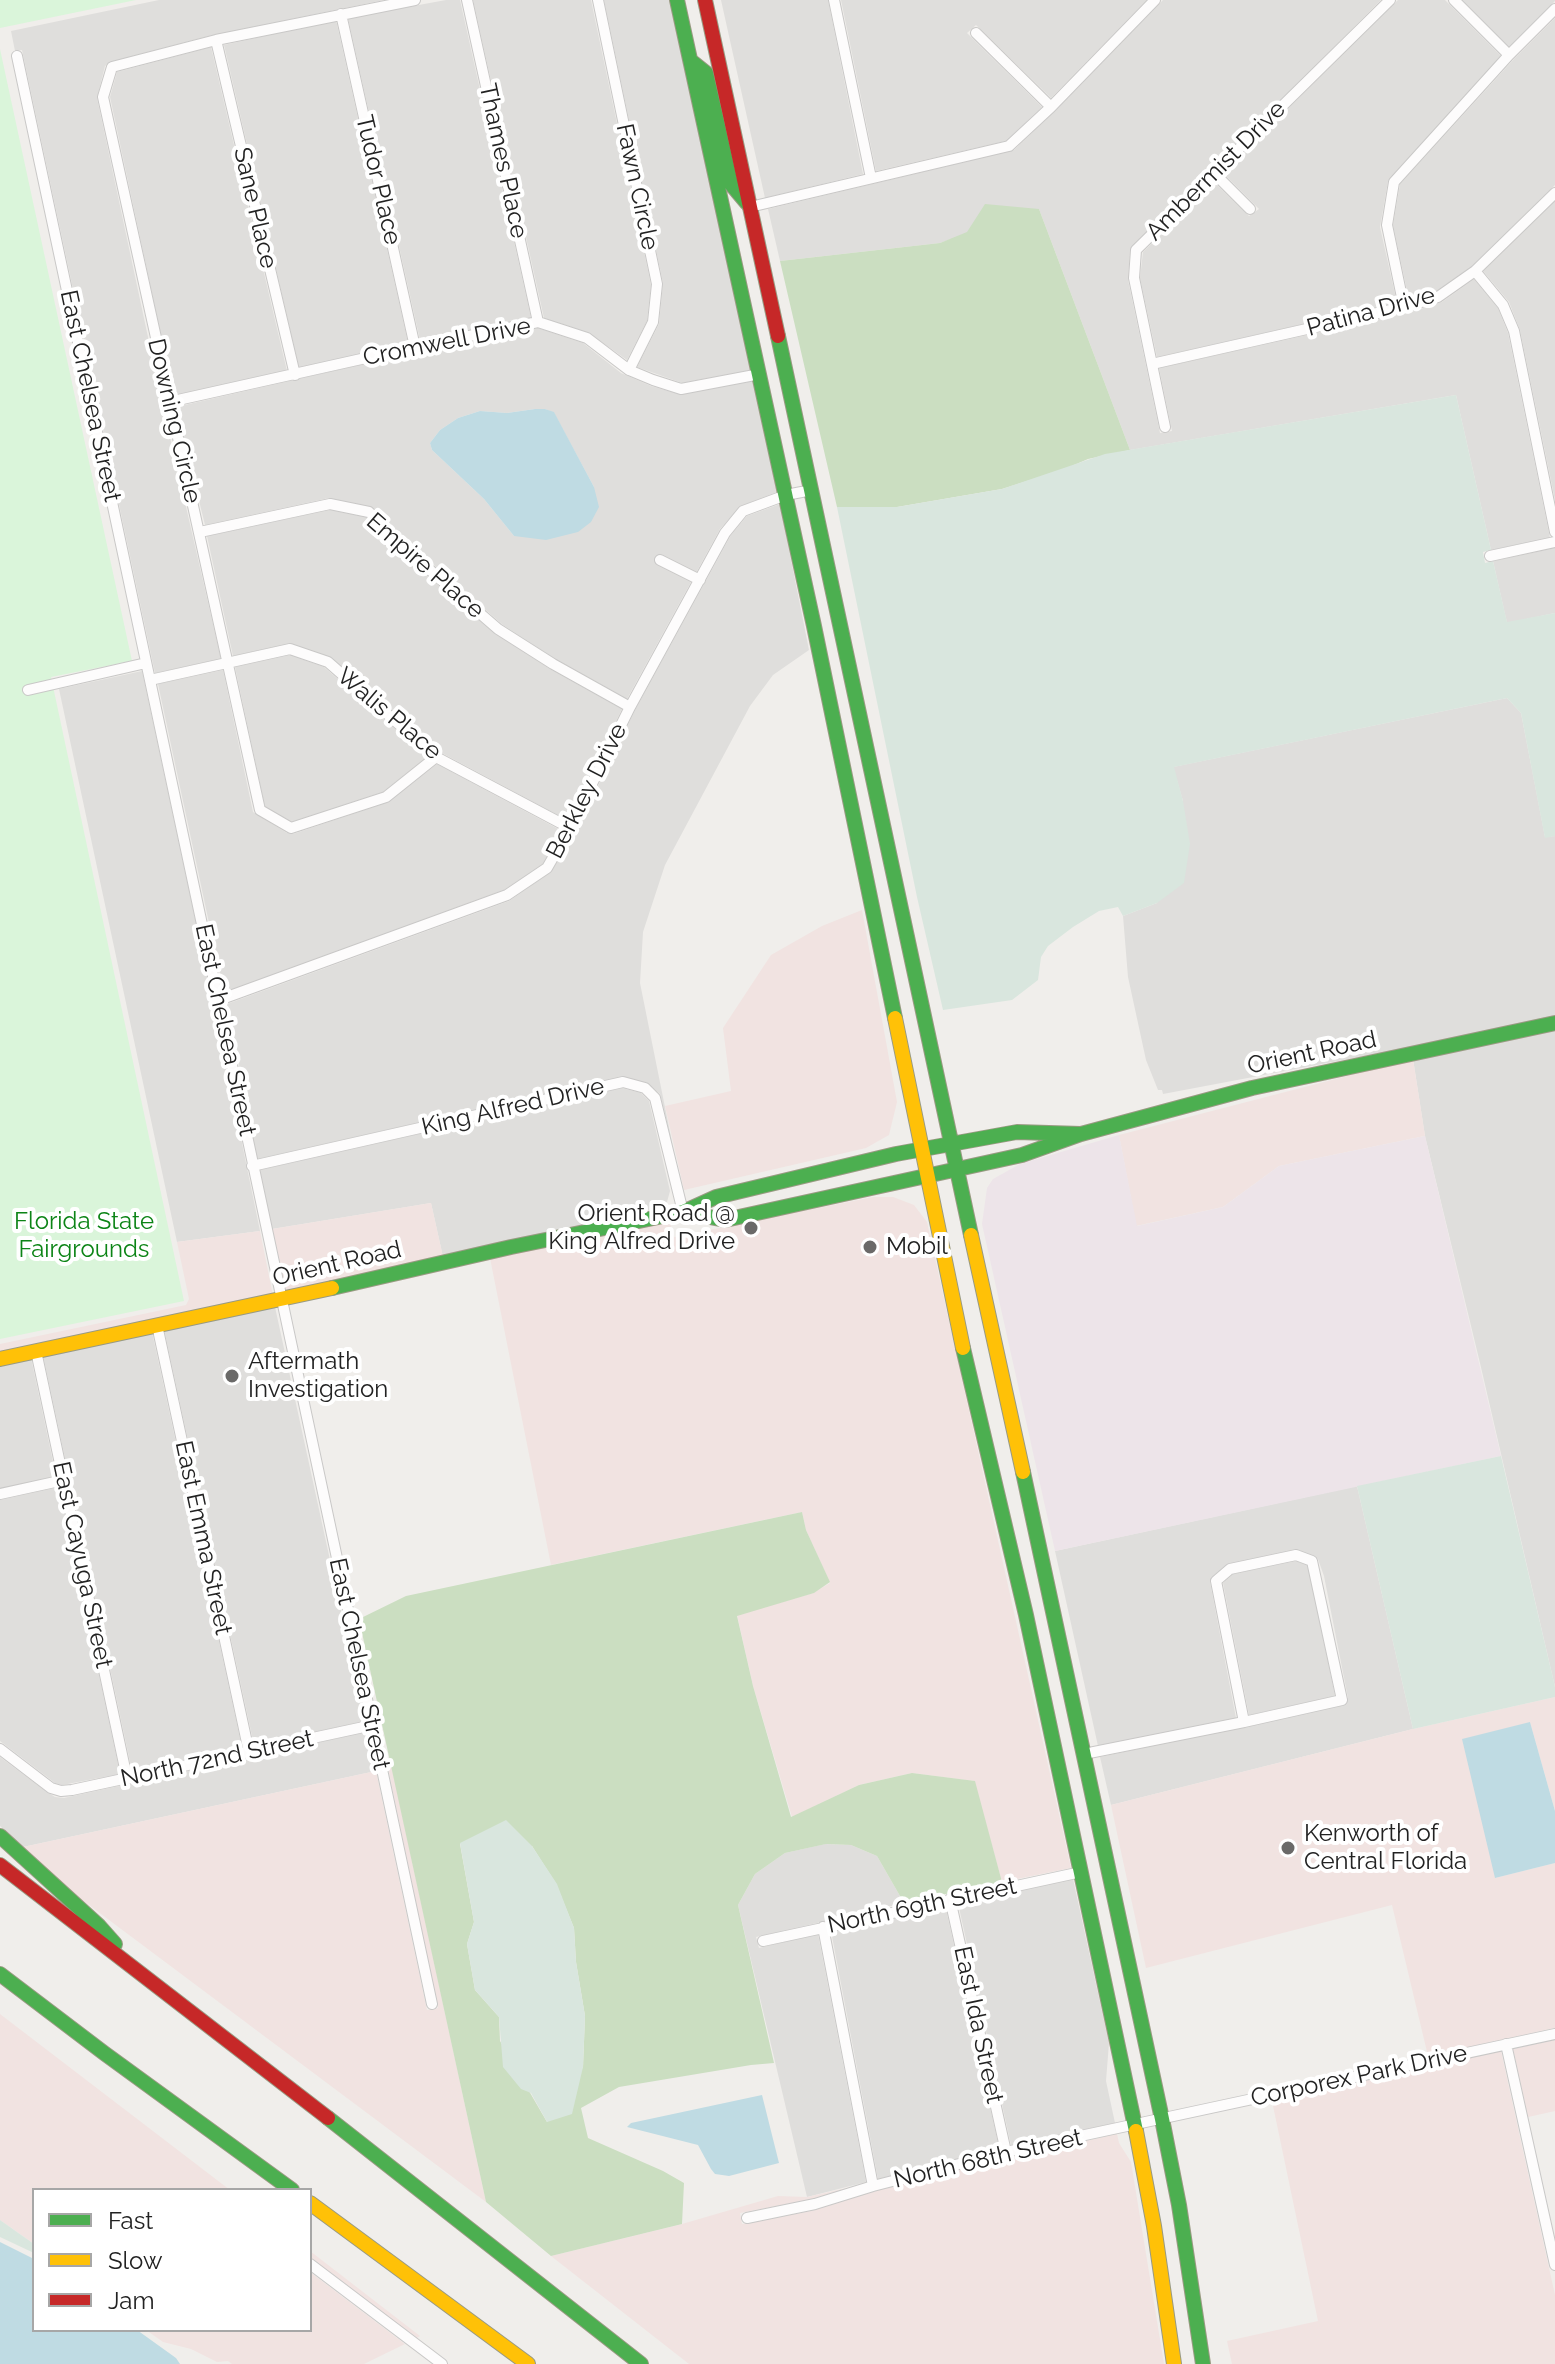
<!DOCTYPE html>
<style>
body{margin:0}
#map{position:relative;width:1555px;height:2364px;overflow:hidden;background:#f0eeeb;font-family:Raleway,sans-serif}
canvas{display:block}
.legend{position:absolute;left:32px;top:2188px;width:280px;height:144px;box-sizing:border-box;background:#fff;border:2px solid #a7a7a7;margin:0;padding:10px 14px;list-style:none;font-size:24px;color:#222}
.legend li{display:flex;align-items:center;gap:16px;height:40px}
.legend b{width:40px;border:2px solid #a7a7a7}
</style>
<div id="map">
<canvas width="1555" height="2364"></canvas>
<ul class="legend">
<li><b style="height:10px;background:#4caf50"></b>Fast</li>
<li><b style="height:10px;background:#ffc107"></b>Slow</li>
<li><b style="height:10px;background:#c62828"></b>Jam</li>
</ul>
</div>
<script>
const c = document.querySelector('canvas').getContext('2d');
c.lineJoin = 'round';
function paint(path, color) { c.fillStyle = color; c.fill(path, 'evenodd'); }
const poly = rows => new Path2D(rows.map(r => 'M' + r).join(''));
function stroke(path, color, width, dash) { c.strokeStyle = color; c.lineWidth = width; c.lineCap = dash ? 'butt' : 'round'; c.setLineDash(dash || []); c.stroke(path); }
function write(font, color, halo, rows, align = 'center') {
  c.font = font + ' Raleway,sans-serif'; c.lineWidth = 8; c.setLineDash([]); c.textBaseline = 'middle'; c.strokeStyle = halo; c.fillStyle = color; for (const [text, x, y, turn = 0] of rows) {
    c.save(); c.translate(x, y); c.rotate((+turn || 0) * Math.PI / 180); c.textAlign = isNaN(turn) ? turn : align; if (halo) c.strokeText(text, 0, 0); c.fillText(text, 0, 0); c.restore();
  }
}
const residential = poly([
 [159,0,384,0,209,36,110,62,105,66,97,98,161,398,221,659,155,673,22,50,15,51,11,31],
 [446,0,460,0,531,318,420,340,348,18],
 [473,0,591,0,651,285,647,321,627,360,589,333,544,318],
 [604,0,671,0,751,370,682,383,637,367,659,324,663,283],
 [721,0,828,0,863,174,765,198],
 [841,0,1147,0,1051,98,976,25,967,33,1042,107,1006,141,876,171],
 [1163,0,1381,0,1130,250,1128,280,1160,433,1172,431,1159,368,1411,312,1442,302,1474,279,1498,308,1508,333,1550,538,1491,550,1456,395,1130,450,1039,209,940,243,780,261,768,209,1014,150,1059,107],
 [1398,0,1445,0,1501,56,1388,181,1380,227,1397,303,1157,357,1140,278,1143,252,1214,182,1249,216,1259,209,1223,173],
 [1462,0,1555,0,1555,1,1509,47],
 [1555,18,1555,185,1471,267,1435,292,1409,300,1393,225,1400,184,1514,59],
 [336,20,408,343,299,368,224,45],
 [211,47,287,371,174,396,110,97,117,72],
 [1555,201,1555,500,1520,330,1509,302,1483,271],
 [538,328,583,343,621,373,651,386,679,394,753,381,777,492,741,506,720,529,627,699,557,660,503,625,428,560,371,507,329,498,205,525,176,407,416,352],
 [535,409,545,409,554,413,594,487,514,536,484,499,432,450,430,443,440,430,458,418,480,411,507,413],
 [780,504,809,650,773,675,750,706,665,865,643,932,640,983,673,1147,660,1094,647,1083,622,1077,257,1159,227,1004,509,901,551,872,578,827,635,710,731,535,747,516],
 [330,510,366,517,418,568,494,633,550,669,622,709,567,820,440,752,330,657,289,644,233,656,207,536],
 [1555,548,1555,613,1507,623,1493,561],
 [290,655,324,667,427,757,383,792,292,822,265,807,235,667],
 [223,670,253,812,287,833,293,834,388,802,437,764,562,831,543,864,504,890,224,993,158,684],
 [142,671,213,1002,260,1231,177,1242,59,689],
 [1507,698,1521,713,1545,837,1555,836,1555,1017,1428,1044,1163,1094,1162,1090,1158,1090,1146,1060,1128,977,1123,916,1157,903,1183,801,1173,767],
 [1555,1029,1555,1687,1480,1363,1425,1136,1413,1059],
 [622,1088,641,1093,649,1101,670,1191,667,1202,659,1208,443,1257,431,1203,272,1229,260,1170],
 [275,1307,365,1721,254,1745,164,1329],
 [152,1332,242,1748,132,1771,43,1355],
 [31,1358,56,1476,0,1489,0,1365],
 [1357,1486,1413,1729,1111,1805,1100,1757,1343,1705,1348,1698,1324,1576,1318,1559,1299,1550,1226,1565,1212,1577,1210,1582,1236,1718,1098,1746,1055,1551],
 [59,1487,120,1774,62,1785,55,1783,0,1741,0,1500],
 [1296,1561,1307,1565,1311,1579,1335,1696,1249,1715,1223,1583,1233,1574],
 [367,1732,376,1771,23,1847,0,1826,0,1757,47,1792,55,1797,64,1798],
 [825,1844,851,1845,877,1856,904,1903,756,1937,759,1948,818,1934,866,2182,807,2197,738,1905,755,1874,785,1853],
 [1073,1879,1109,2043,1106,2081,1115,2123,1011,2145,958,1903],
 [945,1905,999,2148,878,2179,831,1931]
]);
const commercial = poly([
 [862,910,897,1102,889,1135,866,1148,684,1190,665,1106,731,1091,723,1028,771,955,822,926],
 [1413,1059,1425,1136,1279,1166,1223,1207,1136,1226,1119,1135],
 [873,1197,893,1197,914,1205,927,1222,1071,1868,1002,1882,974,1781,912,1773,859,1785,792,1817,753,1686,737,1615,813,1593,830,1583,806,1530,802,1512,551,1565,490,1258,669,1220,674,1237],
 [431,1203,443,1257,286,1293,272,1229],
 [260,1231,273,1296,0,1353,0,1344,186,1305,189,1299,177,1242],
 [1555,1697,1555,1811,1530,1722,1495,1878,1555,1863,1555,2028,1428,2056,1392,1905,1146,1968,1111,1805,1413,1729],
 [388,1768,392,1768,486,2202,81,1899,23,1847,376,1771,427,2010,438,2008],
 [0,2014,230,2190,34,2190,34,2244,0,2220],
 [1555,2040,1555,2111,1528,2117,1513,2049],
 [1501,2051,1555,2295,1555,2364,1232,2364,1227,2341,1318,2321,1272,2101],
 [1117,2134,1119,2143,1131,2162,1164,2364,689,2364,551,2256,682,2224,778,2196,807,2197,855,2186,814,2199,740,2213,742,2224,811,2211,875,2191,1007,2158],
 [310,2251,420,2336,417,2338,310,2257],
 [310,2272,405,2344,364,2364,232,2364,228,2361,217,2362,191,2349,163,2342,146,2330,310,2330]
]);
const industrial = poly([
 [1119,1135,1137,1226,1223,1207,1279,1166,1425,1136,1501,1456,1055,1551,982,1224,987,1188,993,1179,1020,1164]
]);
const forest = poly([
 [985,204,1039,209,1130,450,1088,459,1065,469,1002,489,897,507,837,507,780,261,940,243,967,232],
 [802,1512,806,1530,830,1582,814,1593,737,1616,753,1686,791,1817,859,1785,912,1773,975,1781,1002,1882,904,1903,877,1856,851,1845,826,1844,785,1853,755,1874,738,1905,774,2063,751,2065,619,2087,581,2108,588,2138,663,2171,684,2183,682,2224,551,2256,486,2202,359,1619,406,1596],
 [460,1844,532,1846,556,1884,574,1928,576,1962,585,2016,583,2067,547,2122,500,2041,499,2017,475,1990,467,1944,474,1922]
]);
const wetland = poly([
 [1456,395,1491,550,1483,552,1485,563,1493,561,1507,622,1555,613,1555,836,1545,838,1521,713,1507,698,1174,767,1183,801,1190,844,1184,883,1157,903,1123,916,1118,907,1099,911,1073,927,1048,946,1041,957,1038,980,1012,1000,943,1010,917,897,837,507,897,507,1002,489,1105,454],
 [1501,1456,1555,1687,1555,1697,1413,1729,1357,1486],
 [506,1820,532,1846,557,1884,574,1928,576,1962,585,2016,583,2067,572,2114,547,2122,531,2093,521,2089,503,2067,499,2017,475,1990,467,1944,474,1922,460,1843],
 [0,2220,34,2244,34,2253,0,2237]
]);
const park = poly([
 [0,0,136,0,0,28],
 [0,49,132,661,51,677,184,1301,0,1339]
]);
const water = poly([
 [535,409,545,409,554,412,594,487,599,507,591,522,578,532,546,540,514,536,484,499,432,450,430,443,440,430,458,418,480,411,507,413],
 [1530,1722,1555,1811,1555,1863,1495,1878,1462,1739],
 [762,2095,779,2163,729,2176,715,2174,711,2169,698,2145,627,2127,631,2123],
 [0,2242,34,2259,34,2330,137,2330,176,2358,180,2364,0,2364]
]);
const street = poly([
 [415,0,216,40,112,67,103,97,260,810,291,828,386,797,436,757],
 [467,0,538,322],
 [598,0,657,284,653,322,629,370],
 [834,0,871,178],
 [1454,0,1509,55],
 [341,14,415,347],
 [976,33,1051,107],
 [216,40,295,375],
 [17,56,432,2004],
 [1214,173,1250,209],
 [750,207,1009,146,1051,107,1155,0],
 [1475,271,1503,305,1514,331,1555,532],
 [1404,307,1387,225,1394,182,1509,55,1555,9],
 [1152,364,1404,307,1438,297,1475,271,1555,193],
 [169,402,415,347,538,322,587,338,629,370,653,380,681,389,760,374],
 [1165,427,1134,278,1136,250,1390,0],
 [200,532,330,504,369,512,423,564,498,629,553,664,630,707],
 [1490,556,1555,542],
 [660,560,700,580],
 [150,680,290,649,328,662,436,757,570,828],
 [28,690,146,663],
 [219,1000,507,895,547,868,570,828,630,707,725,533,743,511,786,495,812,490],
 [252,1166,623,1082,645,1088,655,1098,683,1212],
 [157,1325,249,1752],
 [36,1351,127,1778],
 [0,1494,64,1480],
 [1296,1555,1312,1561,1342,1700,1244,1722,1216,1581,1230,1569,1296,1555],
 [0,1749,51,1788,61,1791,72,1790,373,1725],
 [1084,1754,1244,1722],
 [950,1899,1006,2152],
 [823,1927,873,2186],
 [763,1941,1081,1872],
 [1506,2044,1555,2265],
 [747,2218,815,2204,873,2186,1006,2152,1555,2034],
 [310,2264,442,2364]
]);
const fast = poly([
 [677,0,814,626,895,1018],
 [691,61,706,73,731,184,747,203],
 [778,336,971,1235],
 [684,1212,725,1220,1022,1155,1081,1134,1252,1088,1555,1023],
 [332,1288,511,1247,683,1212,716,1197,896,1154,1017,1132,1081,1134],
 [963,1348,1026,1615,1136,2131],
 [1023,1472,1162,2119,1179,2205,1203,2364],
 [0,1836,99,1926,115,1944],
 [0,1974,104,2053,292,2190],
 [328,2118,641,2364]
]);
const slow = poly([
 [895,1018,963,1348],
 [971,1235,1023,1472],
 [0,1359,332,1288],
 [1136,2131,1154,2226,1174,2364],
 [310,2203,528,2364]
]);
const jam = poly([
 [705,0,778,336],
 [0,1865,328,2118]
]);
const markers = [
 [751,1228,8,"#6a6968"],
 [870,1247,8,"#6a6968"],
 [232,1376,8,"#6a6968"],
 [1288,1848,8,"#6a6968"]
];
const streetNames = [
 ["Thames Place",503,161,78],
 ["Ambermist Drive",1216,171,-45],
 ["Tudor Place",378,180,77],
 ["Fawn Circle",637,187,78],
 ["Sane Place",255,208,77],
 ["Patina Drive",1371,312,-15],
 ["Cromwell Drive",447,342,-11],
 ["East Chelsea Street",90,396,78],
 ["Downing Circle",174,421,77],
 ["Empire Place",425,566,41],
 ["Walis Place",389,714,40],
 ["Berkley Drive",587,791,-63],
 ["East Chelsea Street",225,1030,78],
 ["Orient Road",1312,1053,-12],
 ["King Alfred Drive",513,1107,-13],
 ["Orient Road",337,1264,-13],
 ["East Emma Street",203,1538,78],
 ["East Cayuga Street",82,1565,78],
 ["East Chelsea Street",359,1664,78],
 ["North 72nd Street",217,1759,-12],
 ["North 69th Street",922,1906,-12],
 ["East Ida Street",978,2025,78],
 ["Corporex Park Drive",1359,2076,-12],
 ["North 68th Street",988,2159,-13]
];
const poiNames = [
 ["Orient Road @",735,1214,"right"],
 ["King Alfred Drive",735,1242,"right"],
 ["Mobil",886,1247],
 ["Aftermath",248,1362],
 ["Investigation",248,1390],
 ["Kenworth of",1304,1834],
 ["Central Florida",1304,1862]
];
const parkNames = [
 ["Florida State",84,1222],
 ["Fairgrounds",84,1250]
];
paint(residential, '#dfdedc');
paint(commercial, '#f1e3e1');
paint(industrial, '#ede4e9');
paint(forest, '#cbdec1');
paint(wetland, '#d9e6de');
paint(park, '#daf5da');
paint(water, '#bfdbe3');
stroke(street, '#c9c8c7', 12);
stroke(fast, '#999a82', 16);
stroke(slow, '#999a82', 16);
stroke(jam, '#999a82', 16);
stroke(street, '#fdfcfc', 10);
stroke(fast, '#4caf50', 14);
stroke(slow, '#ffc107', 14);
stroke(jam, '#c62828', 14);
for (const [x, y, r, color] of markers) { const dot = new Path2D(); dot.arc(x, y, r, 0, 2 * Math.PI); c.fillStyle = color; c.fill(dot); stroke(dot, '#fff', 3); }
write('24px', '#222', '#fff', streetNames);
write('24px', '#222', '#fff', poiNames, 'left');
write('24px', '#0c8416', '#fff', parkNames);
</script>
